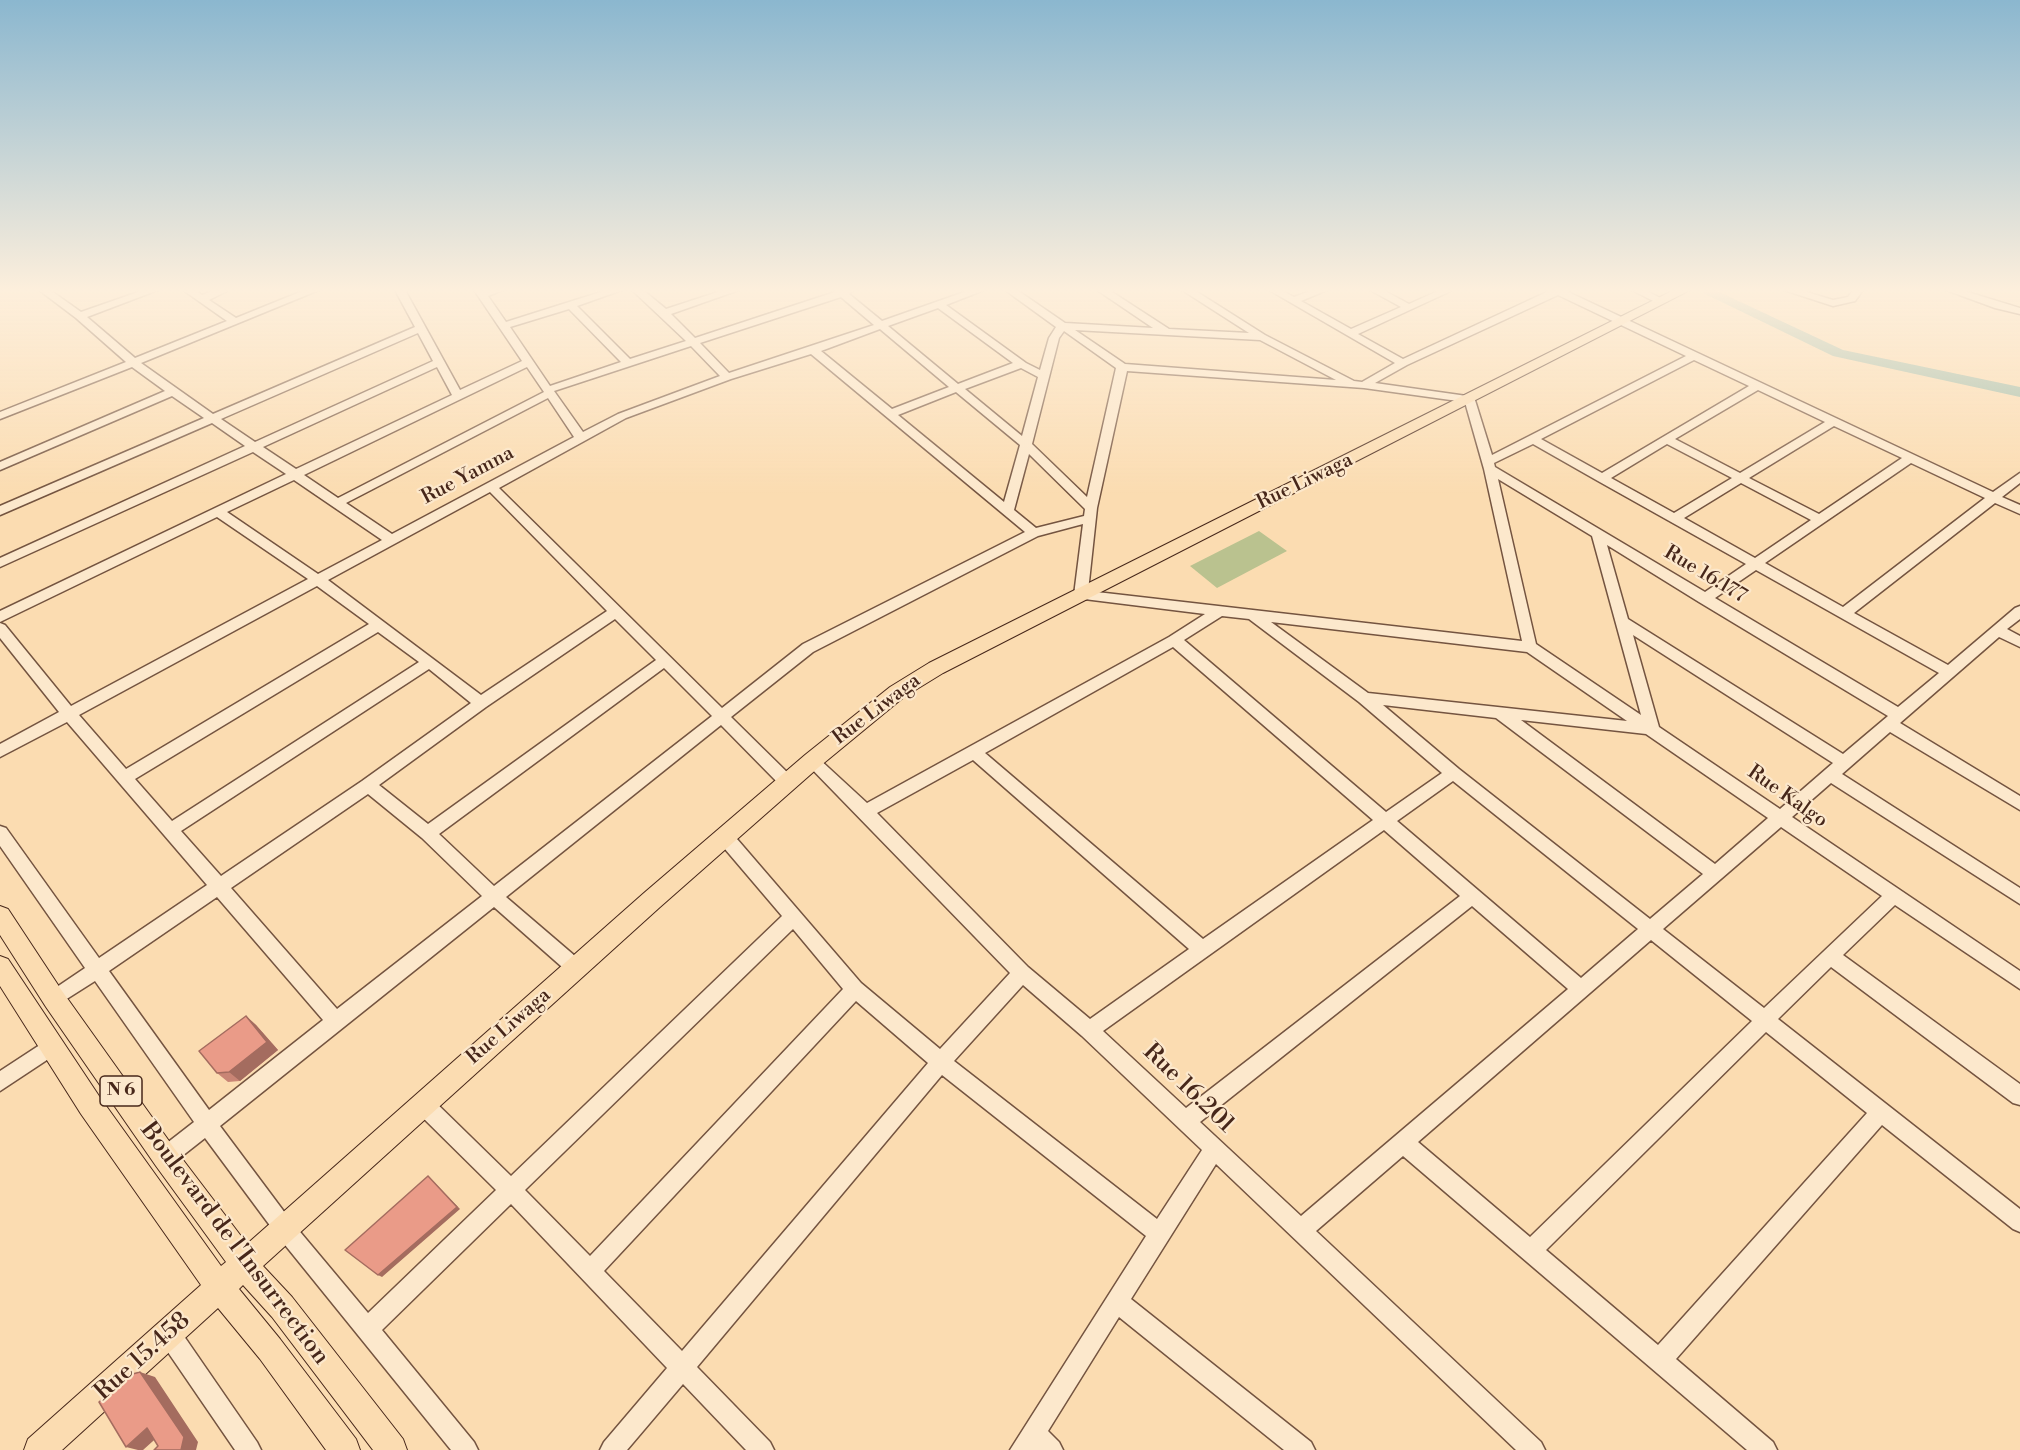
<!DOCTYPE html>
<style>
body{margin:0}
canvas{display:block;background:#fbdcb1}
</style>
<canvas width="2020" height="1450"></canvas>
<script>
const c = document.querySelector('canvas').getContext('2d');
c.lineJoin = 'round';
function paint(path, color) { c.fillStyle = color; c.fill(path, 'evenodd'); }
const poly = rows => new Path2D(rows.map(r => 'M' + r).join(''));
function stroke(path, color, width, dash) { c.strokeStyle = color; c.lineWidth = width; c.lineCap = dash ? 'butt' : 'round'; c.setLineDash(dash || []); c.stroke(path); }
function write(font, color, halo, rows, align = 'center') {
  c.font = font + ' "Libre Bodoni",serif'; c.lineWidth = 4.5; c.setLineDash([]); c.textBaseline = 'middle'; c.strokeStyle = halo; c.fillStyle = color; for (const [text, x, y, turn = 0] of rows) {
    c.save(); c.translate(x, y); c.rotate((+turn || 0) * Math.PI / 180); c.textAlign = isNaN(turn) ? turn : align; if (halo) c.strokeText(text, 0, 0); c.fillText(text, 0, 0); c.restore();
  }
}
const green = poly([
 [1259,531,1287,551,1217,588,1190,566]
]);
const river = poly([
 [1697,290,1715,290,1843,350,2020,387,2020,397,1833,356,1697,290]
]);
const minor = poly([
 [39,290,50,290,81,312,144,290,158,290,87,317,135,358,227,321,183,290,195,290,202,295,215,290,229,290,209,300,236,318,305,290,319,290,141,363,213,414,415,327,395,290,405,290,460,390,522,361,474,290,503,290,488,296,506,322,607,290,622,290,577,306,630,359,686,341,632,290,643,290,666,309,724,290,739,290,671,314,695,338,835,292,833,290,853,290,849,294,882,321,970,290,984,290,946,305,1026,363,1040,370,1049,338,1056,327,1005,290,1017,290,1065,323,1153,328,1097,290,1109,290,1169,329,1249,333,1182,290,1194,290,1265,335,1354,381,1362,382,1395,363,1269,290,1281,290,1294,297,1313,290,1327,290,1301,301,1351,329,1401,307,1370,290,1383,290,1409,304,1440,290,1453,290,1358,334,1403,359,1551,290,1564,290,1993,492,2020,473,2020,483,2002,497,2020,505,2020,514,1995,503,1854,613,1948,665,2015,608,2020,606,2020,619,2007,629,2020,636,2020,647,1999,637,1900,723,2020,796,2020,810,1890,732,1842,774,2020,888,2020,904,1831,783,1792,817,2020,971,2020,989,1895,905,1843,955,2020,1084,2020,1105,2013,1103,1831,967,1778,1019,2020,1209,2020,1232,2013,1229,1882,1125,1676,1359,1773,1442,1777,1450,1747,1450,1403,1156,1316,1231,1541,1442,1545,1450,1516,1450,1216,1164,1131,1299,1311,1442,1315,1450,1284,1450,1119,1317,1048,1431,1059,1442,1063,1450,1010,1450,1146,1236,942,1075,697,1367,770,1442,774,1450,746,1450,683,1384,627,1450,600,1450,604,1442,667,1368,511,1204,382,1330,474,1442,478,1450,451,1450,277,1235,205,1138,172,1164,165,1167,158,1164,155,1157,158,1150,194,1122,95,981,54,1007,48,1005,45,999,48,993,85,968,0,846,0,826,6,828,99,958,207,885,67,722,0,757,0,744,59,712,0,638,0,623,5,625,71,706,308,579,217,517,0,622,0,611,286,474,253,452,0,567,0,558,245,446,212,423,0,515,0,506,204,418,172,396,0,470,0,462,165,391,132,367,0,419,0,412,126,362,76,318,39,290],
 [1558,295,1686,356,1492,455,1474,397,1375,383,1407,365,1558,295],
 [841,297,874,325,729,373,700,343,841,297],
 [938,308,1013,363,958,384,888,326,938,308],
 [569,309,621,362,550,386,510,327,569,309],
 [880,329,949,387,892,409,821,351,880,329],
 [1075,330,1260,340,1336,380,1125,364,1075,330],
 [1064,331,1116,368,1087,497,1032,444,1059,338,1064,331],
 [418,333,433,361,255,442,221,419,418,333],
 [691,346,720,376,618,414,583,432,554,391,691,346],
 [811,354,1025,532,803,644,722,708,499,488,626,418,731,379,811,354],
 [1694,360,1749,386,1602,473,1541,439,1694,360],
 [437,367,452,395,296,469,263,447,437,367],
 [527,367,544,392,338,498,304,475,527,367],
 [1021,368,1038,377,1022,436,965,389,1021,368],
 [1127,371,1364,388,1465,402,1484,469,1522,641,1088,591,1097,508,1127,371],
 [1758,390,1825,422,1740,473,1675,439,1758,390],
 [956,392,1020,445,1004,502,898,415,956,392],
 [548,398,574,437,392,534,346,503,548,398],
 [1834,426,1902,458,1819,514,1749,478,1834,426],
 [1533,444,1598,481,1746,564,1705,592,1495,467,1494,463,1533,444],
 [1667,444,1732,478,1674,513,1611,478,1667,444],
 [1029,454,1085,509,1084,516,1036,528,1014,510,1029,454],
 [1911,463,1985,498,1843,607,1765,563,1911,463],
 [1498,479,1592,536,1641,715,1536,644,1498,479],
 [294,480,382,540,318,574,227,512,294,480],
 [1741,483,1811,520,1755,558,1684,518,1741,483],
 [490,492,607,611,481,695,328,580,490,492],
 [1083,524,1074,595,1076,598,1205,614,1169,637,867,803,817,757,812,755,807,757,804,761,1010,973,940,1049,861,983,731,832,725,830,719,832,717,837,719,842,782,916,511,1176,430,1097,423,1094,416,1097,413,1104,416,1111,496,1190,368,1313,291,1221,220,1126,494,907,570,974,576,976,582,974,585,968,582,962,506,897,721,725,782,787,788,789,794,787,796,783,794,779,731,717,813,652,1038,536,1083,524],
 [1607,545,1699,602,1888,716,1843,754,1628,619,1607,545],
 [1756,570,1939,673,1898,707,1715,598,1756,570],
 [317,586,369,624,126,769,79,715,317,586],
 [1222,616,1249,619,1359,702,1442,773,1386,812,1184,640,1222,616],
 [615,619,656,660,428,824,379,785,486,707,615,619],
 [1271,622,1527,652,1627,721,1368,693,1271,622],
 [378,632,419,662,172,821,135,779,378,632],
 [1633,635,1833,763,1780,809,1659,727,1633,635],
 [1173,647,1373,820,1203,939,985,753,1173,647],
 [664,668,712,716,494,886,439,834,664,668],
 [429,669,471,703,362,781,221,876,181,831,429,669],
 [1383,705,1496,718,1703,874,1650,919,1459,769,1383,705],
 [1521,720,1646,734,1768,818,1715,864,1521,720],
 [973,760,1189,949,1090,1019,1028,967,877,813,973,760],
 [1453,781,1638,929,1581,978,1397,821,1453,781],
 [368,794,422,838,482,896,337,1009,231,888,368,794],
 [1781,827,1882,896,1764,1008,1663,929,1781,827],
 [1384,830,1460,896,1186,1108,1103,1031,1384,830],
 [217,897,323,1020,209,1110,109,971,217,897],
 [1472,906,1568,989,1301,1216,1200,1122,1472,906],
 [793,929,843,989,590,1256,525,1190,793,929],
 [1651,940,1752,1021,1530,1237,1418,1142,1651,940],
 [1023,985,1082,1036,1202,1150,1157,1219,954,1061,1023,985],
 [856,1001,928,1063,682,1351,604,1271,856,1001],
 [1766,1032,1867,1113,1658,1345,1546,1250,1766,1032],
 [1632,290,1645,290,1666,301,1657,303,1632,290],
 [1784,290,1800,290,1833,300,1848,297,1853,290,1863,290,1855,301,1833,306,1784,290],
 [1946,290,1961,290,2020,308,2020,314,1995,308,1946,290],
 [52,1037,59,1040,61,1046,59,1052,0,1091,0,1071,52,1037],
 [169,1323,177,1326,257,1442,261,1450,235,1450,161,1342,158,1334,161,1326,169,1323]
]);
const major = poly([
 [1674,290,1690,290,943,673,904,697,819,767,660,907,263,1266,292,1297,403,1439,407,1450,373,1450,272,1317,243,1285,239,1289,280,1339,356,1439,360,1450,326,1450,260,1359,218,1308,62,1450,24,1450,28,1439,201,1285,81,1114,0,986,0,956,8,959,99,1096,221,1266,226,1262,156,1166,46,1007,0,935,0,906,8,909,62,991,174,1148,247,1244,644,893,805,755,890,687,929,663,1674,290]
]);
const wall = poly([
 [246,1016,256,1025,278,1050,240,1081,228,1082,217,1073]
]);
const shadedWall = poly([
 [246,1016,256,1025,278,1050,240,1081,229,1072],
 [431,1179,460,1209,382,1277,378,1275],
 [140,1372,155,1377,198,1442,196,1450,181,1450],
 [147,1428,162,1433,143,1450,138,1450,126,1447]
]);
const building = poly([
 [246,1016,267,1042,229,1072,217,1073,199,1051,246,1016],
 [428,1176,457,1207,378,1275,345,1250,428,1176],
 [140,1372,184,1437,181,1450,154,1450,158,1446,147,1428,126,1447,99,1402,129,1375,140,1372]
]);
const shields = [
 [121,1091,42]
];
const shieldNames = [
 ["N 6",121,1091]
];
const streetNames = [
 ["Rue Yamna",468,476,-28],
 ["Rue Liwaga",1305,482,-26],
 ["Rue 16.177",1705,575,31],
 ["Rue Liwaga",877,710,-37],
 ["Rue Kalgo",1787,797,35],
 ["Rue Liwaga",509,1027,-41]
];
const nearStreetnames = [
 ["Rue 16.201",1188,1089,44],
 ["Boulevard de l'Insurrection",234,1244,53],
 ["Rue 15.458",143,1357,-42]
];
paint(green, '#bac28f');
paint(river, '#9fbca9');
stroke(minor, '#745440', 3);
stroke(major, '#47271a', 2);
paint(minor, '#fce8cc');
paint(major, '#fbdcb1');
paint(wall, '#c98575');
paint(shadedWall, '#a46c5f');
paint(building, '#ea9b88');
stroke(building, '#a46c5f', 1.5);
const sky = c.createLinearGradient(0, 0, 0, 493);
sky.addColorStop(0, '#8bb7cf');
sky.addColorStop(0.59, '#fdefdc');
sky.addColorStop(1, '#fdefdc00');
c.fillStyle = sky;
c.fillRect(0, 0, 2020, 493);
for (const [x, y, w] of shields) { const box = new Path2D(); box.roundRect(x - w / 2, y - 15, w, 30, 4.5); c.fillStyle = '#fce8cc'; c.fill(box); stroke(box, '#47271a', 1.5); }
write('bold 18px', '#47271a', null, shieldNames);
write('20px', '#47271a', '#fce8cc', streetNames);
write('24px', '#47271a', '#fce8cc', nearStreetnames);
</script>
